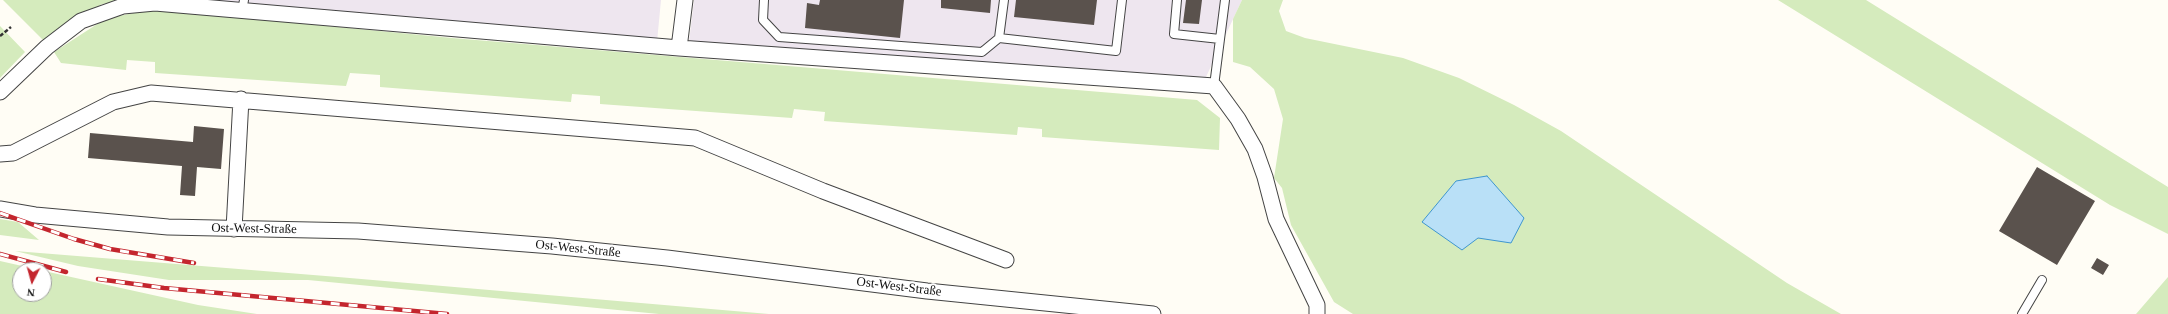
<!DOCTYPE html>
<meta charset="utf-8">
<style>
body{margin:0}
#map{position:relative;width:2168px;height:314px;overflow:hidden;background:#fffdf5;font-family:Georgia,serif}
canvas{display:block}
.north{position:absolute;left:12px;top:262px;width:40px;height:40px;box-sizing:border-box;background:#fff;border:1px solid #a0a0a0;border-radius:50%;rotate:186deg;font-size:11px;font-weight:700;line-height:16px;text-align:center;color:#111}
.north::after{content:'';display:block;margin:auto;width:14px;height:18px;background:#c4262e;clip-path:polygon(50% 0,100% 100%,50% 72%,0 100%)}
</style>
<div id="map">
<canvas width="2168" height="314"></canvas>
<div class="north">N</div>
</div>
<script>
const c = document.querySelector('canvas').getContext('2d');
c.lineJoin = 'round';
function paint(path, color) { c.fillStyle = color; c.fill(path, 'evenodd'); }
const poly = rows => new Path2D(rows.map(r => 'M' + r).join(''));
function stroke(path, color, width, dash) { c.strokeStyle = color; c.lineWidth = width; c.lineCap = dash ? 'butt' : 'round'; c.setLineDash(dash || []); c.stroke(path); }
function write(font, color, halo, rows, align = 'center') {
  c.font = font + ' Georgia,serif'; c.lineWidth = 4; c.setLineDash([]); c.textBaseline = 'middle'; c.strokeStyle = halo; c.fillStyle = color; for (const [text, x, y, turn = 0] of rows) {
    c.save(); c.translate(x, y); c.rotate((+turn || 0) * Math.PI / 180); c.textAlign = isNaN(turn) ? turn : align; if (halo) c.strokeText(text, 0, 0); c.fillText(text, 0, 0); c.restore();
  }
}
const industrial = poly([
 [190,0,661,0,657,42],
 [694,0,1242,0,1206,77,689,42]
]);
const green = poly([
 [3,0,138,0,102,4,44,41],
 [1242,0,1283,0,1279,11,1286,31,1305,38,1403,58,1459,78,1514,105,1561,131,1787,283,1841,314,1353,314,1334,302,1291,225,1282,188,1274,178,1283,119,1274,89,1250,67,1233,62,1233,19],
 [1778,0,1866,0,2168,187,2168,234,2110,205],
 [152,9,452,38,1197,100,1220,118,1219,150,1042,137,1042,129,1018,127,1017,135,824,121,825,112,794,109,792,118,600,104,600,96,572,94,571,102,380,87,380,75,350,73,346,86,155,73,155,62,127,60,126,70,61,63,54,52,105,19],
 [0,26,25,52,0,78],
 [0,219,18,222,39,240,0,235],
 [15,251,338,277,769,314,659,314,308,280,169,280,78,266],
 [0,261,40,270,20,270,20,294,44,294,44,271,198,305,257,314,0,314],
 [2168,277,2168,314,2136,314]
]);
const water = poly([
 [1487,176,1524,218,1511,243,1478,238,1462,250,1422,222,1456,181,1487,176]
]);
const building = poly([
 [820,0,904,0,900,38,805,28,807,3,819,5],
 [941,0,991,0,990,13,941,8],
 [1016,0,1097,0,1094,25,1014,17],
 [1186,0,1202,0,1199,24,1183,23],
 [194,126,224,129,221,169,197,167,195,196,180,195,182,166,88,158,90,133,193,142],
 [2037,167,2095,201,2057,265,1999,231],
 [2097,258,2109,265,2103,275,2091,268]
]);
const path = poly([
 [0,36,11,27]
]);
const service = poly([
 [764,0,763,20,779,37,982,52,999,38,1116,51,1122,0],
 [1177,0,1174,34,1220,39],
 [242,11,244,0],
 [999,38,1004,0],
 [1214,86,1225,0],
 [2022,314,2042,280]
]);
const minor = poly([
 [679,48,685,0],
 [0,92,47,47,81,21,123,6,155,3,679,48,1214,86,1238,119,1255,149,1265,177,1276,219,1317,305,1317,314],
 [0,154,13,153,113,102,151,93,695,138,823,191,1006,260],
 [0,209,35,215,168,227,358,231,552,246,667,258,927,291,1153,314],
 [234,229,241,99]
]);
const rail = poly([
 [0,213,74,239,110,249,194,263],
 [0,254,66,272],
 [98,279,164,288,447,314]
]);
const streetNames = [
 ["Ost-West-Straße",254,229,1],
 ["Ost-West-Straße",578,249,6],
 ["Ost-West-Straße",899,287,7]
];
paint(industrial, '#eee6ef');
paint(green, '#d5ebbd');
paint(water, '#b9e0f7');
stroke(water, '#3f96cf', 1);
paint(building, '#5a524d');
stroke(service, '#444', 10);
stroke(minor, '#444', 17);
stroke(path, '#333', 2.5, [4, 2]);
stroke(service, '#fff', 8);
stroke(minor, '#fff', 15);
stroke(rail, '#c4262e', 4.5);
stroke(rail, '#fff', 3, [9]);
write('13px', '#111', '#fff', streetNames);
</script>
